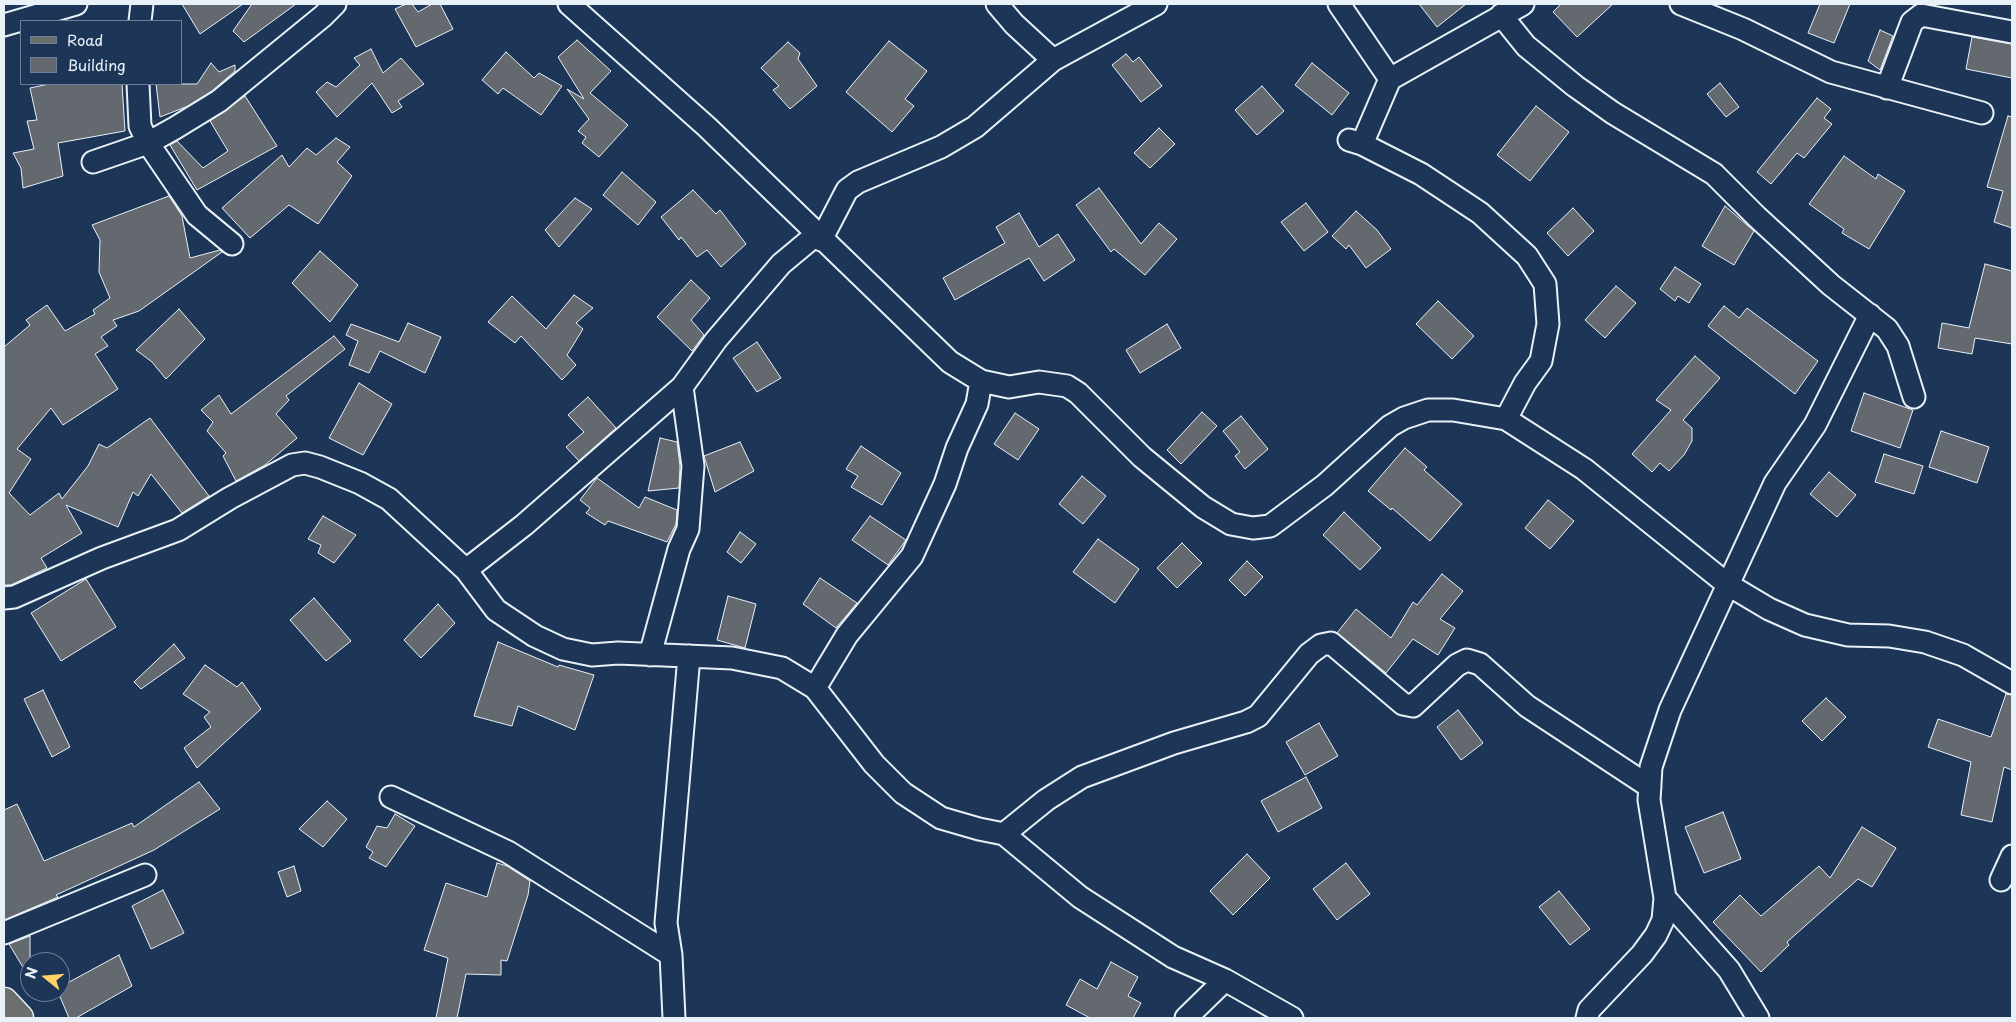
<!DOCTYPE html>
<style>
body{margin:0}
#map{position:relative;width:2016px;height:1022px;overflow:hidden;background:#1d3557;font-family:"Playpen Sans",sans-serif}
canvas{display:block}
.frame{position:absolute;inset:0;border:5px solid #e8f1f8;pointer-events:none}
.legend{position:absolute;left:20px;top:20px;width:162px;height:65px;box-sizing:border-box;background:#1d3557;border:1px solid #6e8097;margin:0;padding:6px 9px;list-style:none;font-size:15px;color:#e8f1f8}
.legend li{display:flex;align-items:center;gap:10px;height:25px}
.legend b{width:25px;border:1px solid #6e8097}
.north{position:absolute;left:20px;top:952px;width:50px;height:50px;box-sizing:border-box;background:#1d3557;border:1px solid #6e8097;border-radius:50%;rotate:287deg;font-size:14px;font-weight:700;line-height:20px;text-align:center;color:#e8f1f8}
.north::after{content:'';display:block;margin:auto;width:18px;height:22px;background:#ffd166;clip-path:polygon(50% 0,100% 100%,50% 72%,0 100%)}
</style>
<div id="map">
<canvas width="2016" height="1022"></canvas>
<div class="frame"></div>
<ul class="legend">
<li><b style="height:6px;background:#6b706d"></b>Road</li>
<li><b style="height:14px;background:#64696f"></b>Building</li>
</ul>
<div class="north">N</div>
</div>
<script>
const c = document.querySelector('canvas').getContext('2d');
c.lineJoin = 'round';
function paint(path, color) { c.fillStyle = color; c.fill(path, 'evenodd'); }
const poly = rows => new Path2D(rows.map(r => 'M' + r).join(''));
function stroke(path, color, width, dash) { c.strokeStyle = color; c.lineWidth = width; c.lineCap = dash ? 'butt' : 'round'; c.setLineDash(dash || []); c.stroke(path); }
const building = poly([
 [182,4,243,4,200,34,182,4],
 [252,4,296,4,244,42,233,31,252,4],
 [406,4,412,4,418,12,432,4,440,4,453,29,416,47,395,9,406,4],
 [1419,4,1466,4,1437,27,1419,4],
 [1561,4,1613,4,1577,37,1553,12,1561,4],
 [1820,4,1850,4,1834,43,1808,33,1820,4],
 [1880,30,1893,36,1880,70,1868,61,1880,30],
 [1972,37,2012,44,2012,78,1966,69,1972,37],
 [577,40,611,71,590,93,628,125,599,157,582,143,586,137,578,131,589,119,567,89,584,99,558,57,577,40],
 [889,41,927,71,905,99,914,106,892,132,846,92,889,41],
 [788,42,800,53,798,59,817,86,790,109,773,90,779,86,761,68,788,42],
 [371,49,383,73,401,58,424,84,398,101,402,107,392,113,372,83,337,117,316,92,327,82,336,87,360,65,354,58,371,49],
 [506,52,534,78,539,73,562,86,541,115,503,88,498,94,482,80,506,52],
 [1126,54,1133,62,1139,57,1162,86,1141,102,1112,65,1126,54],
 [211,63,219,72,235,65,235,71,212,91,188,106,160,117,156,84,197,84,211,63],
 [1312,63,1349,93,1332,115,1295,85,1312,63],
 [1720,83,1739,107,1726,117,1707,94,1720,83],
 [49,84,122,84,125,131,58,143,63,176,23,188,21,168,13,153,34,149,27,121,37,120,30,88,49,84],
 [1262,86,1284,111,1257,135,1235,110,1262,86],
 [245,96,277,146,197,190,170,145,177,141,203,168,228,151,210,121,245,96],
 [1817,98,1831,109,1824,118,1832,124,1804,158,1797,153,1771,184,1757,172,1817,98],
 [1536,106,1569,132,1530,181,1497,155,1536,106],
 [2008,116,2012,117,2012,228,1994,222,2003,191,1987,187,2008,116],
 [1159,128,1175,144,1150,168,1134,153,1159,128],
 [336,138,350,147,337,162,352,176,318,224,289,205,250,238,222,208,282,155,289,167,307,148,316,155,336,138],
 [1844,156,1876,179,1878,174,1905,191,1869,249,1842,233,1844,229,1809,204,1844,156],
 [622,172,656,202,638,225,603,195,622,172],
 [1099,188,1141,244,1159,223,1177,239,1145,275,1114,249,1111,252,1076,205,1099,188],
 [693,190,716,214,720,210,746,244,721,267,707,250,697,257,681,237,679,240,661,217,693,190],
 [169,196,182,216,190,258,220,250,222,252,139,311,113,320,117,326,101,337,108,346,95,354,118,389,63,425,51,408,17,449,31,459,9,493,30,515,59,493,62,499,88,466,99,444,107,448,150,418,209,496,182,513,151,474,138,496,133,492,118,527,66,505,82,533,41,558,47,568,11,585,4,585,4,347,30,325,26,320,47,305,65,331,95,314,93,310,110,298,99,272,100,240,92,225,169,196],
 [575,198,592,209,559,247,545,230,575,198],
 [1306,203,1328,232,1304,251,1281,222,1306,203],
 [1725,206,1754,231,1734,265,1702,246,1725,206],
 [1573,208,1594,231,1568,256,1547,233,1573,208],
 [1356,211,1377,230,1391,249,1366,268,1349,245,1346,249,1332,236,1356,211],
 [1019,213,1039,247,1058,234,1075,260,1044,281,1029,258,955,300,943,278,1005,243,996,227,1019,213],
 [320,251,358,285,330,322,292,283,320,251],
 [1985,264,2012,271,2012,344,1975,338,1972,354,1938,348,1942,323,1969,328,1985,264],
 [1675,267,1701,284,1689,303,1678,296,1675,301,1660,289,1675,267],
 [691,280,710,298,691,320,704,335,692,351,657,317,691,280],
 [1616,286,1636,303,1605,338,1585,320,1616,286],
 [574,295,593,308,576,323,583,329,567,355,576,365,562,380,521,336,515,343,488,322,512,296,546,329,574,295],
 [1438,301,1474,336,1452,359,1416,324,1438,301],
 [1724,306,1739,318,1747,308,1818,361,1795,394,1708,326,1724,306],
 [179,309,205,339,166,379,152,362,136,350,179,309],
 [408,323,441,337,425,373,380,351,369,373,349,365,358,341,346,335,351,324,399,342,408,323],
 [1167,324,1181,348,1140,373,1126,350,1167,324],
 [334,336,345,349,286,396,289,400,276,414,297,438,265,465,236,481,223,456,226,453,207,431,213,422,201,410,219,395,231,414,334,336],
 [757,342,781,378,757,392,733,358,757,342],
 [1695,356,1720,378,1683,420,1692,428,1692,441,1684,455,1669,471,1660,463,1652,472,1632,454,1671,410,1656,400,1695,356],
 [359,383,392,404,363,455,329,438,359,383],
 [1864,393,1913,410,1900,448,1851,431,1864,393],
 [588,397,616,428,579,461,566,447,584,432,568,415,588,397],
 [1202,412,1217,426,1181,464,1167,450,1202,412],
 [1015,413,1039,429,1018,460,994,444,1015,413],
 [1241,416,1268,449,1245,469,1235,456,1240,452,1223,431,1241,416],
 [1941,431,1989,447,1977,483,1929,467,1941,431],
 [660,438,677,442,680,466,679,488,648,491,660,438],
 [740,442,754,471,715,492,704,456,740,442],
 [861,446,901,473,882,505,851,487,858,476,846,469,861,446],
 [1405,448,1427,467,1424,470,1462,504,1430,541,1392,508,1391,510,1368,491,1405,448],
 [1884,454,1923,466,1914,494,1875,482,1884,454],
 [1829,472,1856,495,1837,517,1810,494,1829,472],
 [1082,476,1106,496,1083,524,1059,504,1082,476],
 [597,478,639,508,645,497,677,510,676,524,667,542,608,521,605,525,586,513,590,508,580,500,597,478],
 [1548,500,1574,521,1550,549,1525,528,1548,500],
 [1344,512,1381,548,1360,570,1323,535,1344,512],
 [323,516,356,535,334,563,318,553,321,545,308,539,323,516],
 [870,516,906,540,888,565,852,540,870,516],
 [740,532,756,544,741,563,727,552,740,532],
 [1098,539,1139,569,1115,603,1073,572,1098,539],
 [1182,543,1202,563,1177,588,1157,568,1182,543],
 [1247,561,1263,577,1245,596,1229,580,1247,561],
 [1442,574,1463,591,1440,619,1455,628,1438,655,1413,639,1386,673,1337,633,1356,609,1391,638,1413,602,1417,605,1442,574],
 [820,578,857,603,836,628,803,604,820,578],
 [86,579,116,627,61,661,31,613,86,579],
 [728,596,756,604,745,648,717,640,728,596],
 [314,598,351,641,326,661,290,620,314,598],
 [438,604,455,623,421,658,404,640,438,604],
 [498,642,558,667,559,665,594,675,575,730,518,706,512,726,474,716,498,642],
 [174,644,185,658,141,689,134,682,174,644],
 [205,665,237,687,242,682,261,709,197,768,184,748,211,727,204,717,210,712,183,694,205,665],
 [43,690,70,747,52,757,24,699,43,690],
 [2006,694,2012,695,2012,770,2004,767,1992,822,1961,815,1971,762,1928,747,1938,719,1991,737,2006,694],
 [1826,698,1846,717,1822,741,1802,721,1826,698],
 [1458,710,1483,743,1461,760,1437,727,1458,710],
 [1319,723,1338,756,1305,775,1286,742,1319,723],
 [1306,777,1322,808,1278,832,1261,801,1306,777],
 [199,782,220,809,154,850,56,895,58,897,4,920,4,810,17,804,44,861,132,823,134,827,199,782],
 [327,801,347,819,323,847,299,829,327,801],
 [1723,812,1741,859,1704,873,1685,827,1723,812],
 [395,814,415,826,386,867,369,858,373,852,366,847,377,826,387,828,395,814],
 [1862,827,1896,848,1872,887,1858,879,1787,942,1789,945,1761,972,1713,922,1740,895,1761,916,1819,866,1830,878,1862,827],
 [1247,854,1270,878,1233,915,1210,891,1247,854],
 [497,863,507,866,530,881,528,895,507,961,501,960,501,975,466,974,457,1018,436,1018,448,958,424,950,446,883,487,897,497,863],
 [1346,863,1370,894,1337,920,1313,889,1346,863],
 [294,866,301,891,287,897,278,872,294,866],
 [163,890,184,933,151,949,132,906,163,890],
 [1559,891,1590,929,1570,945,1539,907,1559,891],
 [30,936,30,979,9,944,30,936],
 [119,955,132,986,76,1018,69,1018,58,992,60,992,60,987,119,955],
 [1111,962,1138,977,1128,996,1141,1003,1133,1018,1090,1018,1066,1005,1080,979,1097,989,1111,962]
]);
const minor = poly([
 [569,4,707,127,950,362,981,381,1009,387,1039,382,1067,386,1078,393,1142,457,1203,507,1231,524,1253,528,1270,526,1325,485,1390,426,1404,418,1428,410,1453,410,1506,419,1584,469,1727,584,1769,609,1805,625,1848,635,1889,636,1925,642,1963,655,2012,683],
 [997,4,1014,24,1053,60],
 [1339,4,1390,79],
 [1681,4,1743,29,1831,72,1982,113],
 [1501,15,1526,46,1575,86,1613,113,1714,174,1757,217,1831,285,1887,329,1898,346,1914,397],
 [140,21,142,4],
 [4,25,76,4],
 [138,84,140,126,148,143,197,215,232,244],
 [1887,88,1912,22,1921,15,2012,32],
 [1349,140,1362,144,1421,174,1480,213,1527,256,1545,284,1548,324,1541,361,1525,383,1506,419],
 [1362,144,1390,79,1523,4],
 [93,162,148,143,175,128,219,101,323,16,335,4],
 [821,240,847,190,858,182,941,147,975,127,1053,60,1156,4],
 [466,570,524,525,682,387,716,340,781,264,817,234],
 [4,598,14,597,102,558,178,530,230,498,292,465,305,463,320,467,360,483,389,499,466,570,496,610,535,636,563,649,592,655,618,653,732,658,782,668,815,688,874,764,903,793,941,818,979,829,1004,834,1080,897,1173,957,1225,980,1292,1018],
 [650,655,679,549,688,529,693,466,682,387],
 [815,688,847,635,912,556,945,484,957,448,977,404,981,381],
 [391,797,508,852,671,955],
 [1004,834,1046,800,1082,777,1174,743,1246,722,1258,716,1309,654,1321,645,1331,643,1403,704,1413,706,1457,665,1467,660,1480,664,1527,706,1650,787],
 [2001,880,2012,856],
 [1665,898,1729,970,1758,1018],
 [4,933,145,875],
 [674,1018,671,955,666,923,689,656],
 [1186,1018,1225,980],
 [1587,1018,1589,1010,1642,954,1656,935,1663,920,1665,898,1649,800,1651,767,1670,710,1775,483,1815,425,1870,315]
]);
const primary = poly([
 [4,1002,19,1018]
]);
paint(building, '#64696f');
stroke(building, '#e8f1f8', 1);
stroke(minor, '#e8f1f8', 25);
stroke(primary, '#e8f1f8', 31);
stroke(minor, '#1d3557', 21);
stroke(primary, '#6b706d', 28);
</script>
